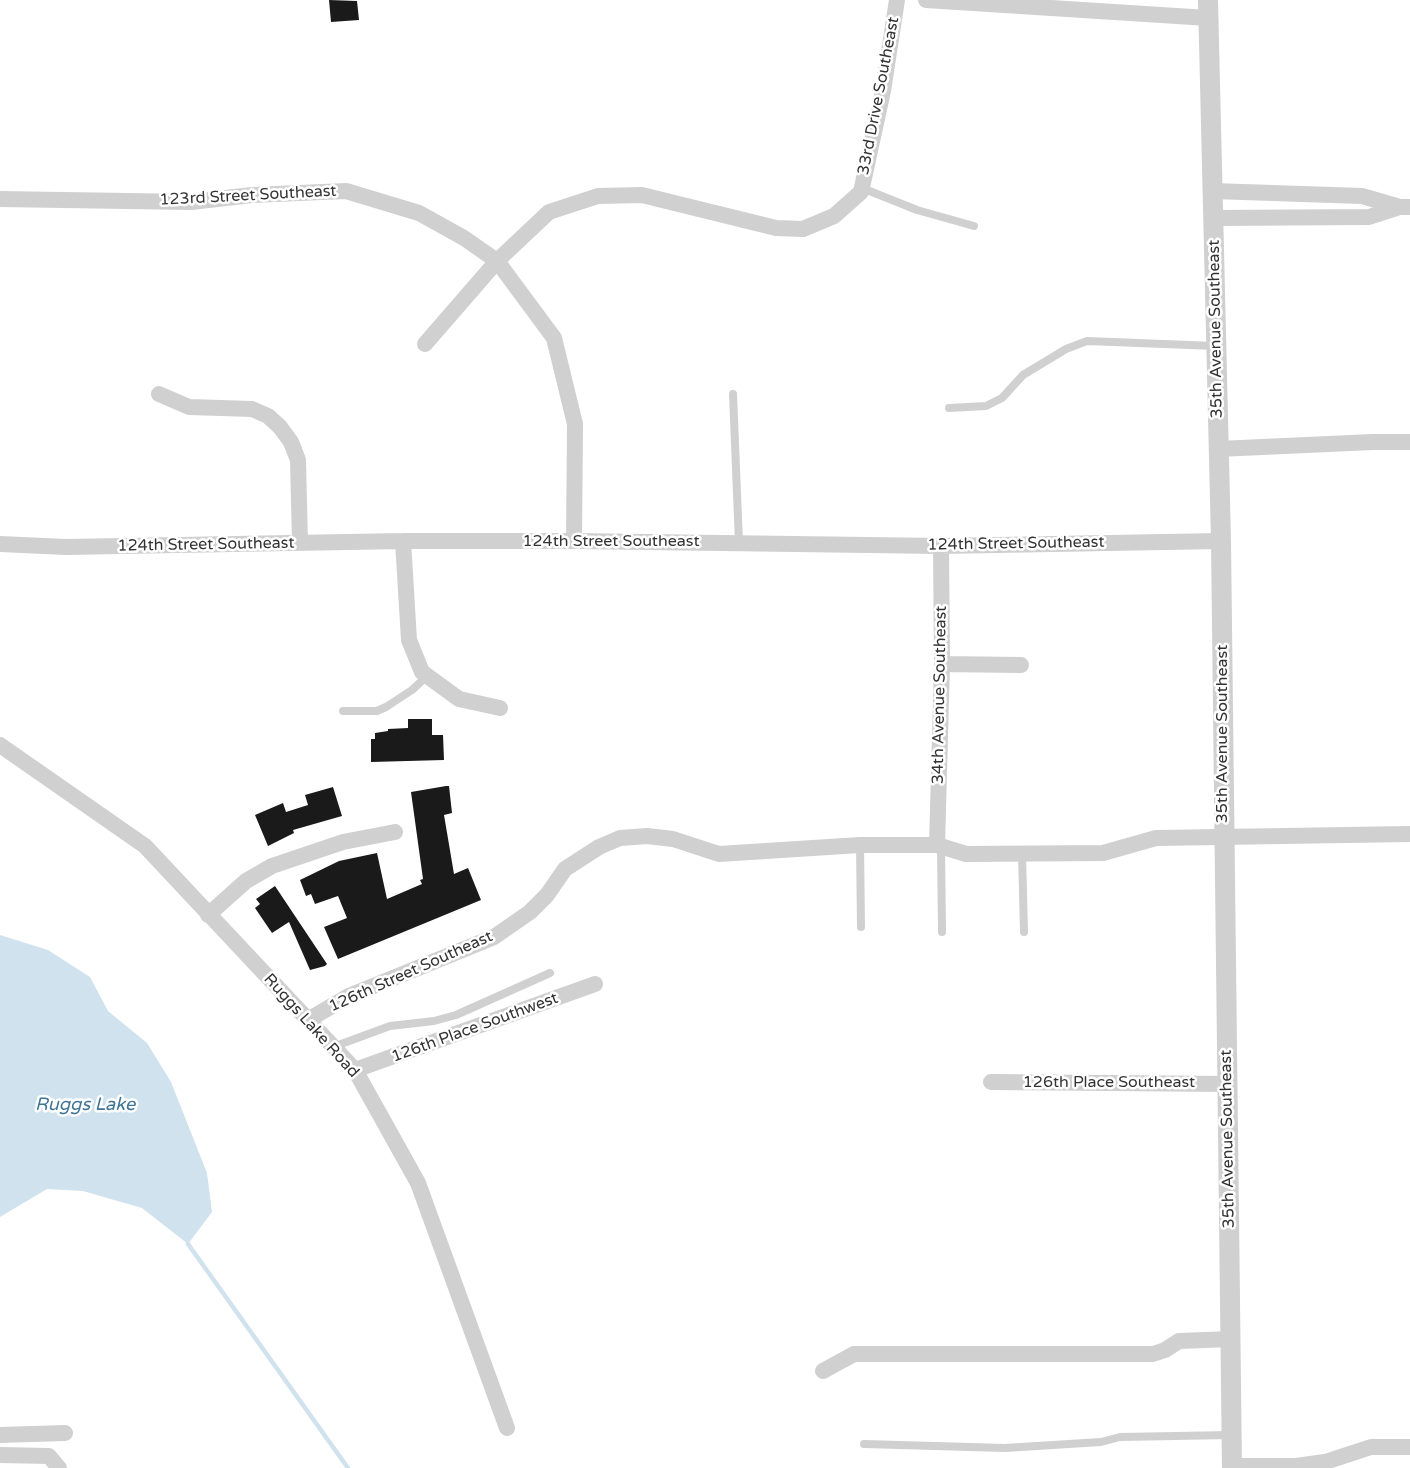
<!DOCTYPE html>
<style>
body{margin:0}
canvas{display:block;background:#fff}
</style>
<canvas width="1410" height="1468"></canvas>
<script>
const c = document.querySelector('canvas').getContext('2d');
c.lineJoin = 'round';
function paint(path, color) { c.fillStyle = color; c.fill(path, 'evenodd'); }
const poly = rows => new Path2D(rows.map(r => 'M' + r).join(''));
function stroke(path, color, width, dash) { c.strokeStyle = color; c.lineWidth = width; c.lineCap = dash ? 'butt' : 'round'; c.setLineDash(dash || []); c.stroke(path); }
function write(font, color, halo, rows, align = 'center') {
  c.font = font + ' "Varela Round",sans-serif'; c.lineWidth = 5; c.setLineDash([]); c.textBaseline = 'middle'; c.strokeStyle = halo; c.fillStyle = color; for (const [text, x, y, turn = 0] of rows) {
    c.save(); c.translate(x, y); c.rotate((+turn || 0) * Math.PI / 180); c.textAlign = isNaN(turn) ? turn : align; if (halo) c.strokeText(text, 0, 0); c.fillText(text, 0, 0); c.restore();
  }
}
const water = poly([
 [0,935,48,950,90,977,108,1011,147,1043,171,1082,207,1173,212,1212,188,1244,142,1208,83,1191,47,1189,0,1217]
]);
const stream = poly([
 [188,1244,348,1468]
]);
const building = poly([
 [329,0,357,1,359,20,331,22],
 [408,719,432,719,432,735,443,735,444,760,371,762,371,739,375,739,375,733,388,731,388,729,408,728],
 [446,786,449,786,452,813,444,815,454,874,468,868,481,900,338,959,324,927,347,918,338,896,315,904,311,894,306,896,300,880,339,861,377,853,387,899,422,884,420,880,423,879,411,792],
 [333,787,342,816,293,830,294,833,268,846,255,815,283,803,286,812,308,805,305,795],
 [275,886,327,964,325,966,310,970,289,922,272,933,255,908,260,904,256,899]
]);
const service = poly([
 [862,188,917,210,974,226],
 [733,394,739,543],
 [949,408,986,406,1002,398,1023,375,1066,349,1087,341,1215,346],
 [343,711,377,711,386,707,412,690,427,676],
 [860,845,861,927],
 [941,846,942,932],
 [1022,853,1024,932],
 [333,1047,390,1026,434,1021,456,1015,550,973],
 [864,1444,1005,1448,1101,1442,1120,1437,1231,1435]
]);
const minor = poly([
 [926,0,1208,18],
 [1213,191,1362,196,1400,207],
 [0,199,191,202,252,195,346,191,419,213,464,238,497,261,549,212,598,196,642,195,776,228,803,229,834,216,861,192,883,91,897,0],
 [1214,218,1369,217,1400,207,1410,207],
 [425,344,497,261,554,338,575,424,574,541],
 [159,394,189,407,252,409,268,416,280,427,291,442,298,460,300,543],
 [1218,449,1373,442,1410,442],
 [403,541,409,640,422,672,459,699,500,708],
 [0,544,66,547,403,541,574,541,941,546,1221,541],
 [942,664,1021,665],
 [0,745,145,846,355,1070,418,1183,507,1428],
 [937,845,942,664,941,546],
 [208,915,246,881,272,866,343,842,395,832],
 [308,1020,349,996,494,937,530,912,547,895,565,869,599,847,620,838,647,836,673,839,719,854,860,845,937,845,966,854,1103,853,1156,838,1410,834],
 [355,1070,595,984],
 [991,1082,1227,1084],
 [823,1371,854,1354,1153,1354,1165,1350,1179,1341,1231,1339],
 [0,1435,65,1433],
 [0,1455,49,1456,59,1468],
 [1232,1466,1296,1466,1325,1462,1371,1447,1410,1447]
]);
const tertiary = poly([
 [1208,0,1221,541,1232,1468]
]);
const streetNames = [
 ["33rd Drive Southeast",879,96,-79],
 ["123rd Street Southeast",248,196,-3],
 ["35th Avenue Southeast",1216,329,-91],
 ["124th Street Southeast",611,542],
 ["124th Street Southeast",1016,544,-1],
 ["124th Street Southeast",206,545,-1],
 ["34th Avenue Southeast",940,695,-89],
 ["35th Avenue Southeast",1223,734,-90],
 ["126th Street Southeast",411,972,-24],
 ["Ruggs Lake Road",311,1026,48],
 ["126th Place Southwest",475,1028,-20],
 ["126th Place Southeast",1109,1083],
 ["35th Avenue Southeast",1228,1139,-91]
];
const waterNames = [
 ["Ruggs Lake",85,1105]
];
paint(water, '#cfe2ee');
stroke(stream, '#cfe2ee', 4.5);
paint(building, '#1a1a1a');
stroke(service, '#d0d0d0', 8);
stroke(minor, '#d0d0d0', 16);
stroke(tertiary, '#d0d0d0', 20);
write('16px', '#333', '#fff', streetNames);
write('italic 18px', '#3f7597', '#fff', waterNames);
</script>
